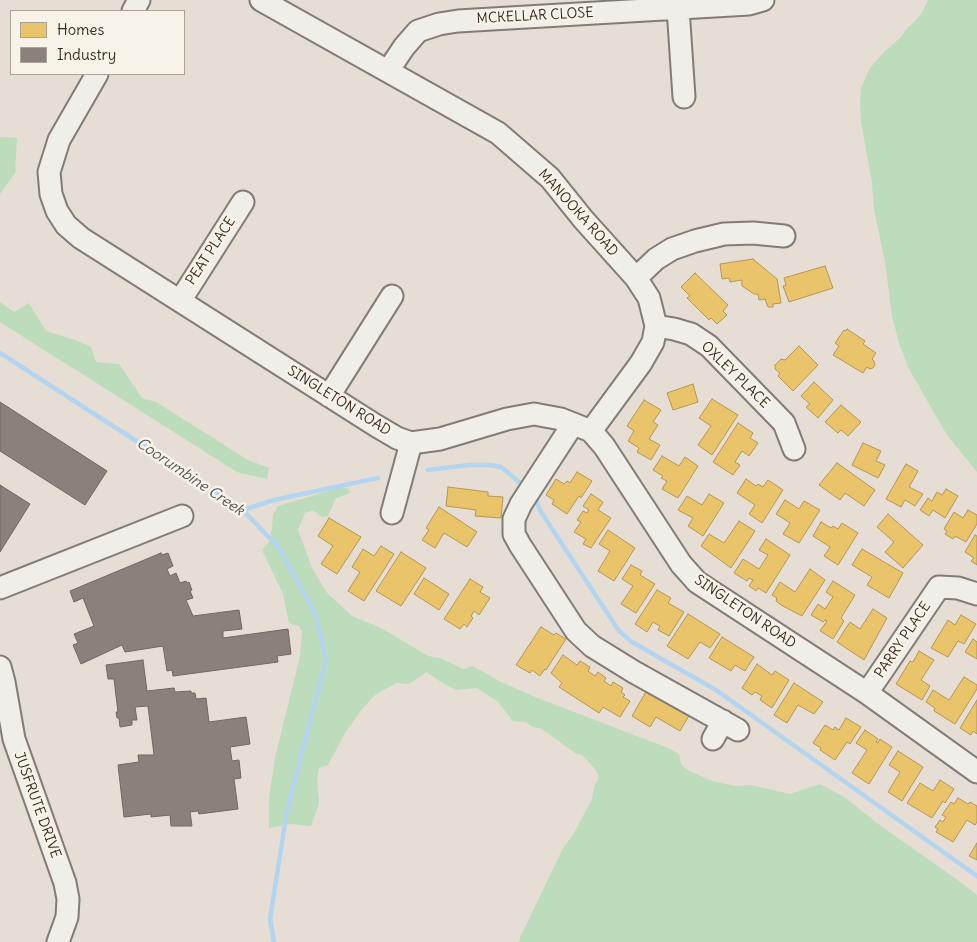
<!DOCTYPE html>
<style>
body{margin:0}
#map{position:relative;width:977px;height:942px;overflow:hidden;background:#e6ddd4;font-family:Delius,sans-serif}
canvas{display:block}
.legend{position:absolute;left:10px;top:10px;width:175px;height:65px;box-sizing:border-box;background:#f7f3e8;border:1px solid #aca397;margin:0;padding:6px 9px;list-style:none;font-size:15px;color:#3b2a1e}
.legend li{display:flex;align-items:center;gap:10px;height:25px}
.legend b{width:25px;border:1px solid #aca397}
</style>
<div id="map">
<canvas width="977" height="942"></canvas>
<ul class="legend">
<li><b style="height:14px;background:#e9c46a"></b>Homes</li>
<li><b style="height:14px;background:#8a817c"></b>Industry</li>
</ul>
</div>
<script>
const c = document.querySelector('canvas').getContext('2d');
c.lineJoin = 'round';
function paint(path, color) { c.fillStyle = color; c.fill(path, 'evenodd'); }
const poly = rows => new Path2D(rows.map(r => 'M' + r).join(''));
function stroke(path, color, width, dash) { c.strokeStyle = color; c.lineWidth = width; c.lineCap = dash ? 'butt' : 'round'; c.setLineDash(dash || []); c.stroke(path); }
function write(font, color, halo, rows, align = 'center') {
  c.font = font + ' Delius,sans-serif'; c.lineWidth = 5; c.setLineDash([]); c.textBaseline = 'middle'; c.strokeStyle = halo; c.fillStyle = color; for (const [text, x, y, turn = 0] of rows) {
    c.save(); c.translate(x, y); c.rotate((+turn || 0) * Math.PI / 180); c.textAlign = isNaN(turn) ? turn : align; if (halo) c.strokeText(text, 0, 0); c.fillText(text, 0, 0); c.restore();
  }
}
const green = poly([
 [928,0,977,0,977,472,947,435,909,369,900,346,892,316,885,262,874,209,872,183,861,122,860,102,861,88,870,68,885,51,900,38,908,27,912,24,921,14],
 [0,137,17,138,15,173,0,194],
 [0,302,14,312,29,303,46,331,75,340,91,347,96,362,119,364,142,398,156,402,248,460,269,468,267,479,237,472,0,322],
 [342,487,349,489,350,493,336,498,328,516,322,517,313,510,305,513,298,530,312,568,327,593,352,616,381,628,428,656,440,658,463,669,473,666,499,681,535,697,668,748,679,754,681,764,687,770,712,781,736,786,752,785,790,794,820,784,844,797,881,826,959,881,977,895,977,942,518,942,562,850,574,833,592,799,594,787,599,778,596,770,582,755,575,753,542,729,531,726,526,722,513,721,498,702,477,688,456,690,441,682,427,672,409,684,396,683,375,695,362,709,345,733,328,765,319,768,317,778,319,803,311,826,290,824,269,828,269,797,275,758,300,656,302,632,299,626,289,623,283,594,262,550,269,542,272,528,273,515,278,506]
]);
const homes = poly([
 [753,259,777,279,781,303,773,304,773,307,768,307,765,299,759,300,758,294,754,294,742,286,742,280,730,282,729,278,722,279,720,264,753,259],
 [825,266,833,288,789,302,783,286,786,285,784,278,825,266],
 [695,273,728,305,723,311,727,315,717,324,711,318,709,320,687,298,690,296,681,287,695,273],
 [847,329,865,341,863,344,876,353,872,359,874,361,875,365,873,368,870,369,867,367,863,373,833,355,839,346,835,343,844,330,846,331,847,329],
 [799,346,818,365,793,391,778,376,780,373,775,369,775,365,781,359,785,360,799,346],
 [814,382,833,400,818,418,806,407,810,404,801,396,814,382],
 [693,384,698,402,673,410,667,393,693,384],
 [712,399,738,415,712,455,698,445,711,426,699,418,712,399],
 [644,400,661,410,653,422,658,425,649,439,660,445,651,460,637,452,639,448,628,441,634,431,627,426,644,400],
 [841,405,861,422,848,436,841,430,838,433,825,422,841,405],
 [738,423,753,433,750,438,758,443,749,456,742,451,735,462,740,465,733,475,713,462,738,423],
 [863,443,881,451,876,461,885,465,878,478,852,465,863,443],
 [662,456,679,466,685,457,698,466,678,498,662,489,667,481,661,478,663,476,653,470,662,456],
 [837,463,875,490,864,506,845,493,840,500,819,485,837,463],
 [906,464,918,471,909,487,923,494,915,506,905,500,901,507,886,499,906,464],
 [577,472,592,481,581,498,579,496,567,514,552,504,554,500,546,495,556,479,564,484,567,481,570,483,577,472],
 [746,479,756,486,758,484,763,487,768,480,783,490,762,523,749,514,755,505,737,493,746,479],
 [448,487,488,492,488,496,503,497,501,518,475,516,476,510,446,506,448,487],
 [946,489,958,496,945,518,933,510,929,516,920,510,928,498,932,501,937,492,942,495,946,489],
 [591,494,603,502,598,510,611,518,591,548,583,544,586,539,574,532,581,522,577,520,583,511,587,513,589,510,583,506,591,494],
 [709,494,724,503,703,536,688,526,693,518,678,510,687,496,702,505,709,494],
 [785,500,799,509,804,501,820,510,799,543,783,534,790,523,776,514,785,500],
 [439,507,477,532,467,547,444,533,435,548,422,540,429,530,426,528,439,507],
 [968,510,977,515,977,524,966,542,955,536,953,539,945,534,947,531,944,529,954,512,963,518,968,510],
 [888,514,923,545,903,568,885,552,894,542,877,527,888,514],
 [329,518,361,537,337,574,321,564,333,546,318,536,329,518],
 [739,521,755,531,731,568,701,546,709,534,724,543,739,521],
 [821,522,831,528,833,526,838,529,842,523,858,533,838,565,824,556,830,547,813,536,821,522],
 [608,530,635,548,614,581,598,571,610,551,599,544,608,530],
 [975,535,977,536,977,565,971,561,974,558,965,552,975,535],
 [766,539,790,555,766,593,758,588,756,591,749,586,753,580,749,578,747,581,734,573,743,559,759,569,768,555,759,550,766,539],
 [381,546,394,554,364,601,348,591,360,572,352,567,363,549,374,556,381,546],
 [862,549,903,573,889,598,867,585,872,577,852,565,862,549],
 [401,552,426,568,401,606,376,591,401,552],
 [631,565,642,571,640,575,655,584,636,613,621,604,633,586,622,579,631,565],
 [810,569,825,580,802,616,781,605,776,601,777,598,772,595,780,582,795,592,810,569],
 [424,578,449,594,439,610,414,594,424,578],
 [470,579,483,587,480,592,490,598,479,615,474,611,471,616,473,618,467,627,464,624,460,629,444,619,470,579],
 [833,581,855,595,841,618,844,621,833,639,820,631,827,621,825,620,823,622,811,615,818,604,825,609,833,597,826,592,833,581],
 [657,590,671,598,668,603,684,612,669,636,658,630,660,626,653,622,647,632,635,624,657,590],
 [873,609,887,618,864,660,837,642,850,622,860,629,873,609],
 [688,614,720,634,710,648,700,642,688,659,667,646,688,614],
 [961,615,976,624,964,644,958,641,948,657,931,648,948,620,955,625,961,615],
 [541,627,554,635,556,633,566,639,546,670,545,669,540,676,532,670,530,673,516,665,541,627],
 [722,637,754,657,745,671,735,665,731,671,709,658,722,637],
 [973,639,977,642,977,659,965,652,973,639],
 [919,651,934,660,921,680,930,686,922,700,896,684,910,661,913,662,919,651],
 [563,655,577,665,580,661,590,667,588,671,595,676,598,672,606,678,604,681,611,686,613,682,623,688,621,692,625,695,623,697,630,701,620,717,603,707,599,713,559,687,562,683,551,673,563,655],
 [757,664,772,675,775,671,789,680,772,708,760,700,762,696,755,692,752,695,742,688,757,664],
 [964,677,977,685,977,689,955,724,934,711,935,708,926,702,933,690,949,700,964,677],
 [794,683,823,702,814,714,798,705,787,723,774,715,794,683],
 [647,690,690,714,680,731,656,717,650,727,632,716,647,690],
 [977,700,977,734,973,731,971,735,960,728,977,700],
 [846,718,861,727,850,744,847,742,835,760,820,750,821,748,813,743,825,725,833,730,835,727,839,730,846,718],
 [865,730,878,739,876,742,878,743,880,739,892,747,869,784,852,773,867,750,856,743,865,730],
 [898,751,923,767,902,801,888,792,900,772,889,765,898,751],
 [940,780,954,789,945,803,943,801,932,818,907,803,920,783,933,791,940,780],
 [958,798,968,804,970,802,977,806,977,822,975,825,967,820,953,842,936,832,938,829,935,827,940,820,943,822,946,817,942,815,951,802,954,804,958,798],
 [977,843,977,860,969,856,977,843]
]);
const industry = poly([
 [0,402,107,471,85,505,0,451,0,402],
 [0,485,30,504,0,552,0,485],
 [161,553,162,555,168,553,173,566,167,569,170,576,176,573,180,583,186,581,187,583,189,582,192,590,190,591,193,598,186,600,193,616,239,610,242,629,223,631,223,638,288,629,291,654,277,656,278,662,173,676,172,670,167,671,163,646,125,652,122,645,81,664,73,645,78,643,74,634,94,626,83,598,74,602,70,591,161,553],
 [143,660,147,691,174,688,175,692,191,691,191,693,195,693,196,699,206,698,209,722,246,717,250,744,230,747,232,761,239,760,241,778,234,779,238,809,199,814,198,811,190,812,192,826,171,826,170,815,151,817,151,814,124,817,118,765,139,762,138,755,154,755,148,706,135,707,137,720,132,720,132,725,120,727,119,718,117,718,116,712,118,712,114,679,108,679,106,665,143,660]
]);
const stream = poly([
 [0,353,243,510,279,548,316,615,326,660,287,811,270,919,274,942],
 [428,470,469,465,490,465,501,467,524,486],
 [534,497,541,512,619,631,632,642,716,690,977,876],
 [243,510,274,500,378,478]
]);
const minor = poly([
 [261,0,498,133,550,178,583,219,636,278,649,298,656,326,653,342,641,363,591,431],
 [678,8,684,97],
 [133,11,139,0],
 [388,71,404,47,418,31,439,24,458,21,749,4,763,0],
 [97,74,59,140,49,172,51,194,57,211,66,225,81,238,375,425,397,438,411,443,440,439,507,419,534,414,561,419,591,431,604,446,681,564,697,582,867,693,977,772],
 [636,278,656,259,672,249,695,241,724,234,753,233,784,236],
 [180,301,243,202],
 [656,326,674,329,691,334,709,346,784,423,794,449],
 [329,396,392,296],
 [573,424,521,504,514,519,514,534,520,545,576,631,592,646,634,672,738,730],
 [392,513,411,443],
 [0,588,182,516],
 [0,667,4,682,14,739,65,883,68,899,67,917,58,942],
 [867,693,939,587,958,588,977,594],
 [713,739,723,721]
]);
const streetNames = [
 ["MCKELLAR CLOSE",535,16,-3],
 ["MANOOKA ROAD",578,213,48],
 ["PEAT PLACE",211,251,-57],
 ["OXLEY PLACE",735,375,44],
 ["SINGLETON ROAD",339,401,32],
 ["SINGLETON ROAD",745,612,34],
 ["PARRY PLACE",903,640,-56],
 ["JUSFRUTE DRIVE",37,805,70]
];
const waterNames = [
 ["Coorumbine Creek",190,477,34]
];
paint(green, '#bcdcbb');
paint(homes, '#e9c46a');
stroke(homes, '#b59653', 1);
paint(industry, '#8a817c');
stroke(industry, '#726760', 1);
stroke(stream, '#b3d5f0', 4.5);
stroke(minor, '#837c75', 25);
stroke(minor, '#f0eee9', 21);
write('14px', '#3b2a1e', '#f7f3e8', streetNames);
write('italic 15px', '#545456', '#f7f3e8', waterNames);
</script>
